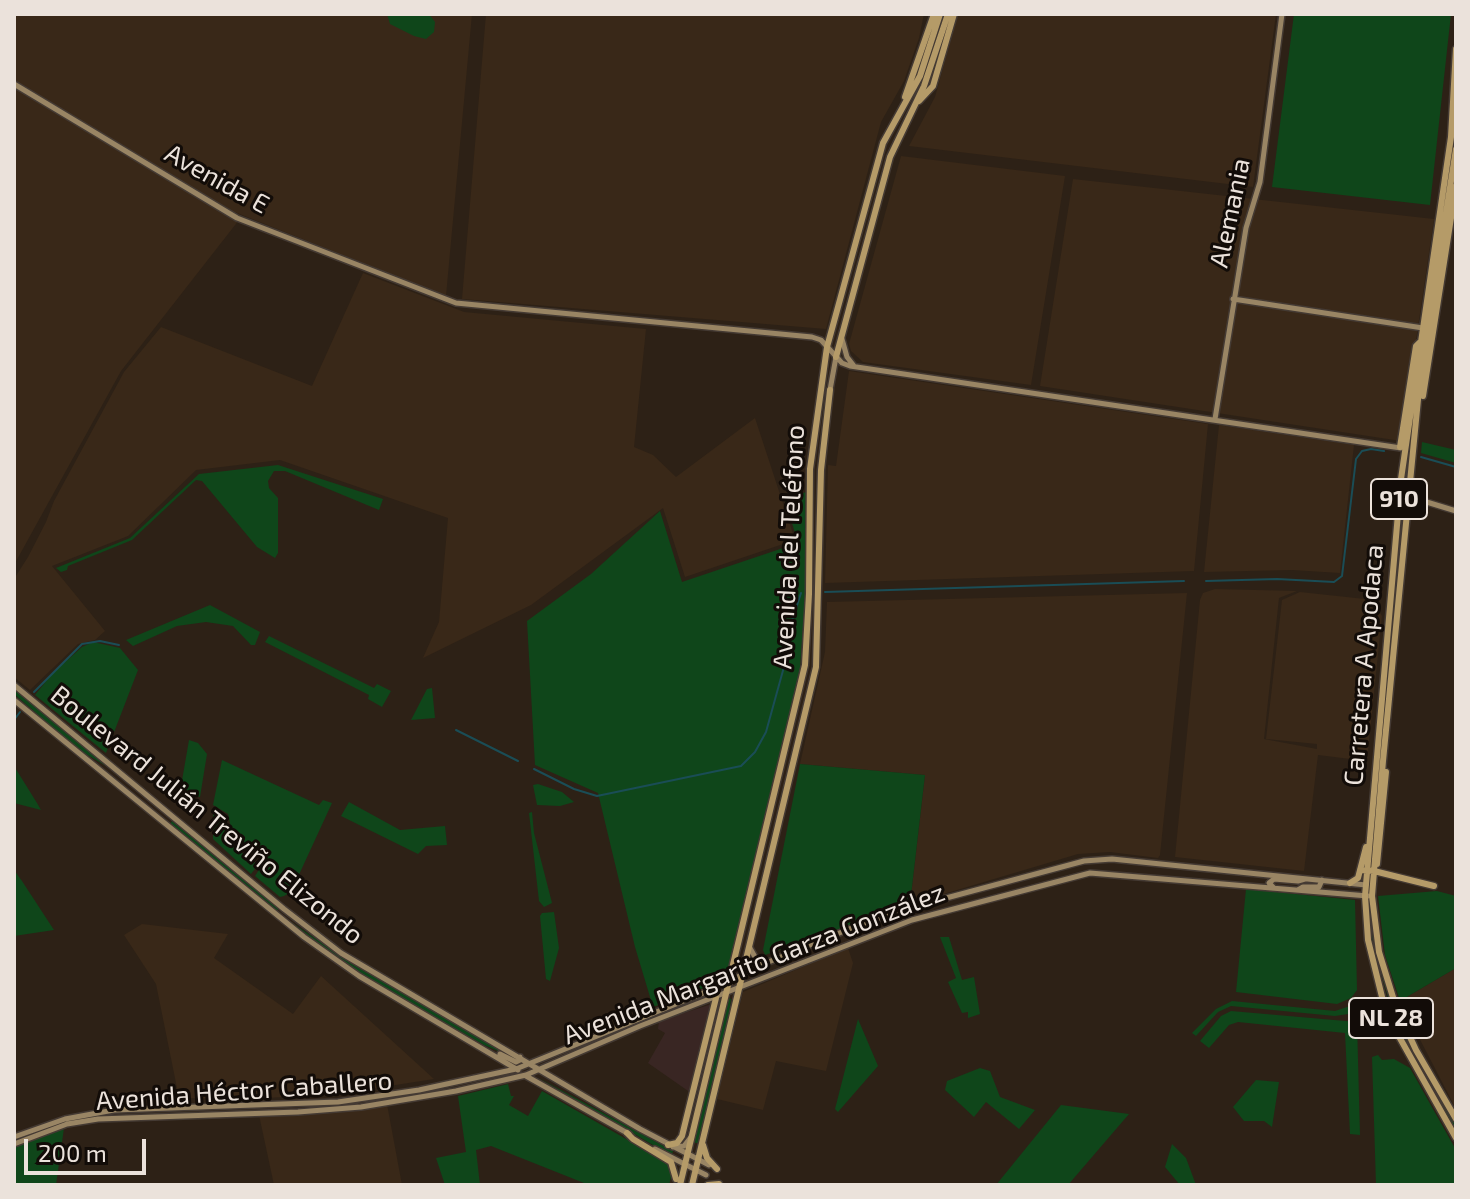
<!DOCTYPE html>
<meta charset="utf-8">
<style>
body{margin:0}
#map{position:relative;width:1470px;height:1199px;overflow:hidden;background:#2d2116;font-family:"Exo 2",sans-serif}
canvas{display:block}
.frame{position:absolute;inset:0;border:16px solid #ebe2db;pointer-events:none}
.scale{position:absolute;left:24px;top:1139px;width:122px;height:36px;box-sizing:border-box;border:4px solid #ebe2db;border-top:0;padding-left:10px;font-size:24px;line-height:28px;white-space:nowrap;color:#ebe2db;-webkit-text-stroke:6px #120c08;paint-order:stroke}
</style>
<div id="map">
<canvas width="1470" height="1199"></canvas>
<div class="frame"></div>
<div class="scale">200 m</div>
</div>
<script>
const c = document.querySelector('canvas').getContext('2d');
c.lineJoin = 'round';
function paint(path, color) { c.fillStyle = color; c.fill(path, 'evenodd'); }
const poly = rows => new Path2D(rows.map(r => 'M' + r).join(''));
function stroke(path, color, width, dash) { c.strokeStyle = color; c.lineWidth = width; c.lineCap = dash ? 'butt' : 'round'; c.setLineDash(dash || []); c.stroke(path); }
function write(font, color, halo, rows, align = 'center') {
  c.font = font + ' "Exo 2",sans-serif'; c.lineWidth = 6; c.setLineDash([]); c.textBaseline = 'middle'; c.strokeStyle = halo; c.fillStyle = color; for (const [text, x, y, turn = 0] of rows) {
    c.save(); c.translate(x, y); c.rotate((+turn || 0) * Math.PI / 180); c.textAlign = isNaN(turn) ? turn : align; if (halo) c.strokeText(text, 0, 0); c.fillText(text, 0, 0); c.restore();
  }
}
const built = poly([
 [14,14,472,14,446,296,232,211,14,80],
 [486,14,924,14,919,38,904,81,881,122,826,329,462,299],
 [958,14,1276,14,1253,187,909,146,935,97],
 [14,86,239,220,121,371,14,565],
 [901,156,1065,176,1031,385,863,362,851,351,849,344],
 [1073,179,1434,219,1401,441,1040,386],
 [363,273,464,312,646,329,634,447,653,455,676,477,755,418,795,540,685,577,663,508,531,605,423,658,439,622,448,518,280,460,196,470,128,536,52,566,105,631,95,640,78,644,30,690,14,677,14,579,28,557,46,522,54,501,124,372,161,327,312,386],
 [849,371,1208,424,1194,571,825,583,828,465,836,466],
 [1219,425,1354,445,1340,573,1292,570,1204,572],
 [1215,589,1297,591,1279,598,1264,739,1317,749,1317,744,1266,739,1282,600,1300,592,1365,599,1375,605,1382,616,1367,761,1318,755,1304,871,1175,857,1200,600,1203,593],
 [1187,593,1160,855,1158,858,1110,852,1078,854,910,904,925,775,800,764,825,652,827,602],
 [142,924,228,934,214,958,293,1014,321,976,434,1079,338,1094,247,1099,179,1098,156,984,124,935],
 [848,948,853,963,826,1071,776,1061,763,1110,717,1099,743,992],
 [1456,968,1456,1109,1400,1001],
 [387,1104,402,1185,274,1185,259,1115]
]);
const education = poly([
 [712,1004,691,1093,648,1063,665,1033,658,1029,659,1021]
]);
const green = poly([
 [387,14,429,14,435,22,434,32,426,39,414,36,390,24],
 [1294,14,1451,14,1430,205,1272,187],
 [1422,442,1456,450,1456,463,1421,453],
 [278,465,383,499,379,510,285,471,274,471,268,481,269,488,278,498,278,553,275,558,257,547,202,481,196,480,132,540,68,566,67,570,61,572,56,568,130,538,199,474],
 [806,492,805,599,800,668,778,771,731,962,722,981,653,1007,635,947,598,793,535,765,527,621,591,574,660,511,682,582,798,543,785,500],
 [210,605,260,632,255,645,251,645,233,626,206,622,177,626,133,646,126,640],
 [269,636,374,688,377,684,391,691,382,707,368,699,369,695,265,642],
 [93,642,120,648,138,670,106,753,35,695,52,674,82,647],
 [432,688,435,718,411,720,427,689],
 [14,689,106,765,106,766,79,750,14,694],
 [189,740,198,743,207,754,200,797,180,792],
 [222,760,319,805,323,800,332,803,291,892,284,896,280,897,255,876,266,859,247,843,244,846,233,837,228,814,213,805],
 [800,764,925,775,910,904,765,955,763,950],
 [14,766,37,803,41,810,14,803],
 [538,784,562,792,574,802,560,806,537,805,533,785],
 [349,802,400,830,445,826,447,845,426,846,418,854,341,816],
 [532,812,534,833,552,903,544,907,539,901,529,813],
 [213,814,224,819,229,843,258,865,251,874,213,839],
 [172,821,279,909,277,910,170,824],
 [14,870,22,881,54,930,14,936],
 [1246,889,1355,900,1357,990,1351,998,1337,1004,1236,992],
 [1437,891,1456,896,1456,968,1400,1001,1385,955,1378,896],
 [1368,902,1374,945,1388,995,1406,1036,1456,1126,1456,1132,1414,1058,1392,1012,1373,945],
 [554,912,559,948,550,981,546,979,540,916,542,913],
 [290,921,352,964,517,1059,484,1045,374,982,342,962],
 [940,937,949,937,962,980,974,977,980,1014,968,1018,968,1012,962,1013,948,982,956,978],
 [728,998,731,999,728,1022,699,1143,696,1143,694,1142],
 [1232,1001,1335,1011,1356,1004,1356,1009,1348,1014,1335,1016,1231,1006,1218,1012,1196,1036,1192,1033,1216,1009],
 [1231,1011,1357,1022,1360,1135,1350,1134,1345,1033,1238,1022,1229,1025,1209,1048,1200,1041,1221,1016],
 [858,1019,878,1066,838,1112,835,1109],
 [1378,1055,1382,1060,1394,1059,1410,1068,1456,1150,1456,1185,1376,1185,1372,1057],
 [980,1068,990,1071,1000,1097,1035,1110,1019,1129,986,1102,974,1117,945,1090,947,1081],
 [537,1077,673,1151,672,1154,670,1155],
 [1256,1080,1279,1082,1272,1127,1264,1121,1244,1121,1233,1107],
 [508,1084,511,1096,514,1096,509,1105,528,1116,542,1091,670,1164,672,1173,669,1185,589,1185,491,1146,476,1150,480,1185,445,1185,436,1158,466,1152,458,1096],
 [1061,1105,1129,1114,1068,1185,996,1185],
 [64,1128,56,1185,14,1185,14,1147],
 [1172,1144,1186,1158,1196,1185,1180,1185,1165,1167]
]);
const stream = poly([
 [1421,457,1456,467],
 [1206,581,1277,579,1334,582,1342,576,1356,459,1362,451,1371,449,1384,451],
 [825,592,1184,581],
 [34,692,82,644,100,641,119,645],
 [14,720,20,712],
 [456,730,518,761],
 [534,769,574,789,597,796,741,766,755,752,766,732,787,656,787,636,801,593]
]);
const secondary = poly([
 [14,84,237,218,456,303,812,337,821,340,842,363,850,366,1401,448],
 [1233,299,1423,328],
 [842,339,847,357,854,366],
 [830,390,836,357],
 [1215,419,1246,228,1260,182,1282,14],
 [1407,496,1456,511],
 [14,685,284,909,341,953,640,1129,709,1165],
 [14,700,304,937,359,976,518,1070],
 [1274,888,1269,883,1274,879,1298,881,1305,879],
 [1298,890,1303,887,1319,887,1322,880],
 [750,948,755,957,765,963],
 [500,1054,516,1062,520,1060,520,1057],
 [526,1076,629,1134],
 [14,1137,65,1119,114,1110,338,1102,419,1090,516,1069,713,989,766,963,854,927,909,908,1084,861,1112,859,1366,885],
 [14,1144,67,1124,98,1119,298,1112,361,1107,456,1091,526,1075,640,1026,912,920,1090,873,1368,896],
 [673,1147,684,1146,691,1137],
 [655,1149,706,1175]
]);
const primary = poly([
 [1456,49,1451,137,1401,479,1365,896,1368,940,1383,1001,1397,1033,1456,1138],
 [905,97,934,14],
 [919,101,933,86,954,14],
 [1456,149,1420,379,1383,761,1372,896,1379,952,1396,1007,1416,1050,1456,1119],
 [836,357,890,157,924,86,948,14],
 [1423,396,1456,186],
 [1400,447,1416,346,1419,343],
 [1377,864,1386,772],
 [1360,870,1374,871,1434,886],
 [1350,883,1358,878,1366,847],
 [627,1133,633,1139,671,1162,676,1179],
 [668,1145,677,1143,682,1136,716,998],
 [703,1145,707,1158,717,1169],
 [680,1185,805,665,809,594,810,469,827,347,883,143,920,76,940,14],
 [692,1185,816,667,821,470,830,390],
 [708,1185,719,1184]
]);
const shields = [
 [1399,499,56],
 [1391,1018,84]
];
const shieldNames = [
 ["910",1399,499],
 ["NL 28",1391,1018]
];
const streetNames = [
 ["Avenida E",217,179,29],
 ["Alemania",1230,213,-78],
 ["Avenida del Teléfono",789,547,-87],
 ["Carretera A Apodaca",1364,665,-85],
 ["Boulevard Julián Treviño Elizondo",207,815,39],
 ["Avenida Margarito Garza González",754,964,-21],
 ["Avenida Héctor Caballero",244,1091,-4]
];
paint(built, '#392818');
paint(education, '#392623');
paint(green, '#0f461a');
stroke(stream, '#1a4d56', 2);
stroke(secondary, '#443a33', 8);
stroke(primary, '#443a33', 9);
stroke(secondary, '#998564', 5);
stroke(primary, '#b59b68', 6);
for (const [x, y, w] of shields) { const box = new Path2D(); box.roundRect(x - w / 2, y - 20, w, 40, 6); c.fillStyle = '#120c08'; c.fill(box); stroke(box, '#ebe2db', 2); }
write('bold 24px', '#ebe2db', null, shieldNames);
write('26px', '#ebe2db', '#120c08', streetNames);
</script>
